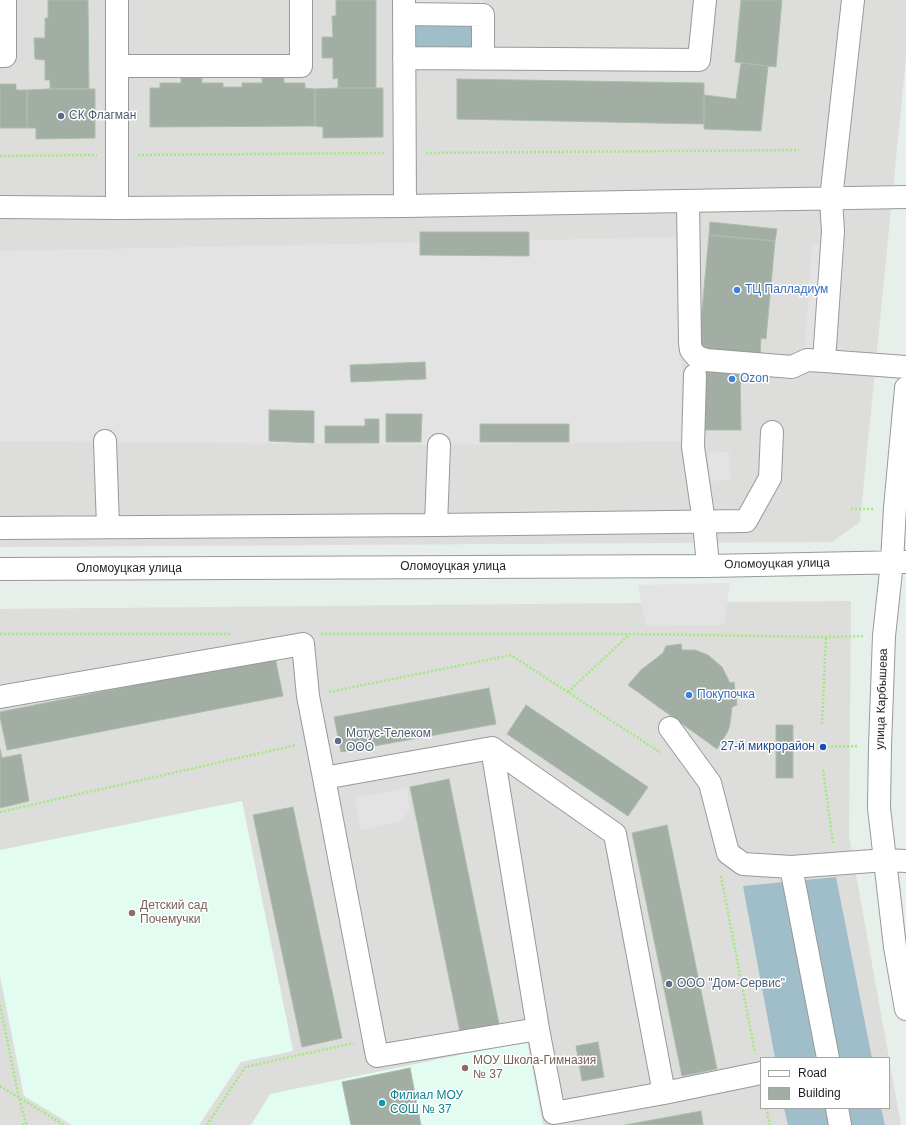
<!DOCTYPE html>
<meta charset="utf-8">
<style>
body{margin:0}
#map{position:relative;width:906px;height:1125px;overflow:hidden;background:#e6efe9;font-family:Arial,sans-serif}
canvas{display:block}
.legend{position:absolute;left:760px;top:1057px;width:130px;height:52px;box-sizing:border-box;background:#fff;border:1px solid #a5a5a5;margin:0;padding:5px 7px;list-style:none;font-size:12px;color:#1f1f1f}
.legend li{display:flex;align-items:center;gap:8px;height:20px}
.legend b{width:20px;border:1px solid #a5a5a5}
</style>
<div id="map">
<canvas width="906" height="1125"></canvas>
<ul class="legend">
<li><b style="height:5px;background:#fff"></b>Road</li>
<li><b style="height:11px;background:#a2ada3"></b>Building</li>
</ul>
</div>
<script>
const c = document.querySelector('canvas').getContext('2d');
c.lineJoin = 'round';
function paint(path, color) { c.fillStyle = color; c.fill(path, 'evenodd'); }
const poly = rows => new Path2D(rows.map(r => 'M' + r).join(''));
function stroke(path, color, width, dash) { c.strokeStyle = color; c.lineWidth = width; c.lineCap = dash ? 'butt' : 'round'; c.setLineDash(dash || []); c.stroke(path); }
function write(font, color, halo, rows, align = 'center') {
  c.font = font + ' Arial,sans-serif'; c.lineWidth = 3; c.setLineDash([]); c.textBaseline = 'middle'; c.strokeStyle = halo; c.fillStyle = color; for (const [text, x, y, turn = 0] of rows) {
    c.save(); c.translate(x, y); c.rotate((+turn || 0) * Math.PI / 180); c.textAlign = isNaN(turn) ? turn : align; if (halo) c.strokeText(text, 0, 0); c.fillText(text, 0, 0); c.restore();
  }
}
const residential = poly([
 [0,0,906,0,906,58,860,522,832,542,0,547],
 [851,601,849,836,901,1125,0,1125,0,609],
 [761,1058,889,1058,889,1108,761,1108]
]);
const education = poly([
 [242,801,293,1051,241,1062,199,1125,72,1125,24,1096,0,976,0,850],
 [527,1041,543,1125,251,1125,270,1094]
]);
const forest = poly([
 [423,22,465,22,475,29,474,49,415,48,410,38,414,28],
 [836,877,872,1058,775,1058,743,886],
 [784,1108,881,1108,885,1125,788,1125]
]);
const parking = poly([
 [404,0,483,0,483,15,404,14],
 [682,237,682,441,439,445,0,441,0,251],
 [812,244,826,245,819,351,805,350],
 [729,452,730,480,710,481,708,453],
 [730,583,724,625,646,626,638,585],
 [407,788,410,810,401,821,361,830,355,798]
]);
const building = poly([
 [48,0,88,0,89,89,50,89,50,80,45,80,45,60,35,59,34,38,45,38,45,18,48,18,48,0],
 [336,0,376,0,376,88,338,88,338,78,333,79,333,58,322,58,322,37,333,37,332,16,336,16,336,0],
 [741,0,782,0,776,67,735,62,741,0],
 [741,63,768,66,761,131,704,129,704,95,736,99,741,63],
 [181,73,202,73,202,83,223,83,223,87,242,87,242,83,262,83,262,73,284,73,284,83,305,83,305,88,315,89,315,126,150,127,150,88,160,88,160,83,181,83,181,73],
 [457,79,704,83,704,124,457,119,457,79],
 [0,84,16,84,16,90,27,90,27,128,0,128,0,84],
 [338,88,383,88,383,137,323,138,323,127,315,126,315,89,338,88],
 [50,89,95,89,95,138,36,139,36,128,27,128,27,90,50,89],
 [710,222,777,229,775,241,709,235,710,222],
 [420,232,529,232,529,256,420,255,420,232],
 [709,235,775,241,766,339,761,338,760,359,698,353,709,235],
 [425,362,426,379,351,382,350,365,425,362],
 [698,364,740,364,741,430,699,430,698,364],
 [269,410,314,411,314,443,269,441,269,410],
 [386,414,422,414,421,442,386,442,386,414],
 [365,419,379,419,379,443,325,443,325,426,365,426,365,419],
 [480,424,569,424,569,442,480,442,480,424],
 [681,644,682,650,695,650,708,655,722,667,730,683,734,682,737,705,732,707,730,724,728,731,717,749,628,685,641,670,663,653,666,646,681,644],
 [275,657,283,696,7,750,0,717,0,712,275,657],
 [489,688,496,724,341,752,334,717,489,688],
 [526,705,648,787,628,816,507,734,526,705],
 [776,725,793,725,793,778,776,778,776,725],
 [0,749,2,758,21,754,29,801,0,808,0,749],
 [449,779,499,1024,460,1032,410,787,449,779],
 [293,807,342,1038,302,1047,253,815,293,807],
 [667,825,717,1069,682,1076,632,833,667,825],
 [598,1042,604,1077,582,1081,576,1046,598,1042],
 [410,1068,421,1125,351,1125,342,1082,410,1068],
 [701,1111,703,1125,625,1125,701,1111]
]);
const path = poly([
 [426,153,799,150],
 [138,155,385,153],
 [0,156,97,155],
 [851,509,874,509],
 [0,634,230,634],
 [321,634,630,634,826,637,864,636],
 [329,692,511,655,661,753],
 [568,692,630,634],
 [822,724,826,637],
 [823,747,858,746],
 [823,770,833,843],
 [0,812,296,745],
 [721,876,755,1053],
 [0,1005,19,1098,26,1124,20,1125],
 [0,1086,64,1125],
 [766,1108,770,1125],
 [207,1125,245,1067,354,1043]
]);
const minor = poly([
 [117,0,117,208],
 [404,0,405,206],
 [853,0,831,199,833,231,824,361,906,367],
 [404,14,483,15,483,59],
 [0,56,5,56,5,0],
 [404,58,699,60,705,0],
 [117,66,301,66,301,0],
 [688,201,690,343,691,350,697,357,706,360,792,367,807,360,824,361],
 [0,207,117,208,405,206,906,197],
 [695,375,693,447,704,522,708,566],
 [906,388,895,508,892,562,884,636,880,746,879,808,895,947,906,1009],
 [105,441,108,527],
 [436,525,439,445],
 [0,528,436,525,746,521,770,478,772,432],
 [0,569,708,566,906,562],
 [0,697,303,644,308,696,324,778,492,748,615,834,664,1093,761,1073],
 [670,728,710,783,728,853,743,864,791,867],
 [492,748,538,1029],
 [324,778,377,1056,538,1029,554,1113,664,1093],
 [828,1058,791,867,886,860,906,861],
 [837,1108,840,1125]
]);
const markers = [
 [61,116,4,"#5c6f8a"],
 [737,290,4,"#3f7fe0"],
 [732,379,4,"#3f7fe0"],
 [689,695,4,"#3f7fe0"],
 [338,741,4,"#5c6f8a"],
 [823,747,4,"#1a4fb4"],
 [132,913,4,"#8d6e63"],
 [669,984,4,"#5c6f8a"],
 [465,1068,4,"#8d6e63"],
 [382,1103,4,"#0f9aa8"]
];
const serviceNames = [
 ["СК Флагман",69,116],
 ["Мотус-Телеком",346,734],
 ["ООО",346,748],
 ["ООО \"Дом-Сервис\"",677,984]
];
const shopNames = [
 ["ТЦ Палладиум",745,290],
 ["Ozon",740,379],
 ["Покупочка",697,695]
];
const streetNames = [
 ["Оломоуцкая улица",777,564,-1],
 ["Оломоуцкая улица",453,567],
 ["Оломоуцкая улица",129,569],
 ["улица Карбышева",882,699,-88]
];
const transitNames = [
 ["27-й микрорайон",815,747]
];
const educationNames = [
 ["Детский сад",140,906],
 ["Почемучки",140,920],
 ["МОУ Школа-Гимназия",473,1061],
 ["№ 37",473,1075]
];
const cultureNames = [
 ["Филиал МОУ",390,1096],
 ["СОШ № 37",390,1110]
];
paint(residential, '#dddddc');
paint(education, '#e2fcf1');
paint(forest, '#9fbeca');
paint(parking, '#e3e3e3');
paint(building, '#a2ada3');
stroke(building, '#aabfab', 1);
stroke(minor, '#999', 24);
stroke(path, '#9fec7a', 2.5, [2, 2]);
stroke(minor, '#fff', 22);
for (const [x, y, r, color] of markers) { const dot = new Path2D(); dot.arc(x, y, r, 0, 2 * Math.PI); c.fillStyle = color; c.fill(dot); stroke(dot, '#fff', 1.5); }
write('12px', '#4e5e75', '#fff', serviceNames, 'left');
write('12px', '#366cbe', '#fff', shopNames, 'left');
write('12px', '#1f1f1f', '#fff', streetNames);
write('12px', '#164399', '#fff', transitNames, 'right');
write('12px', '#785e54', '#fff', educationNames, 'left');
write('12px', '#0d838f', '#fff', cultureNames, 'left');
</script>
